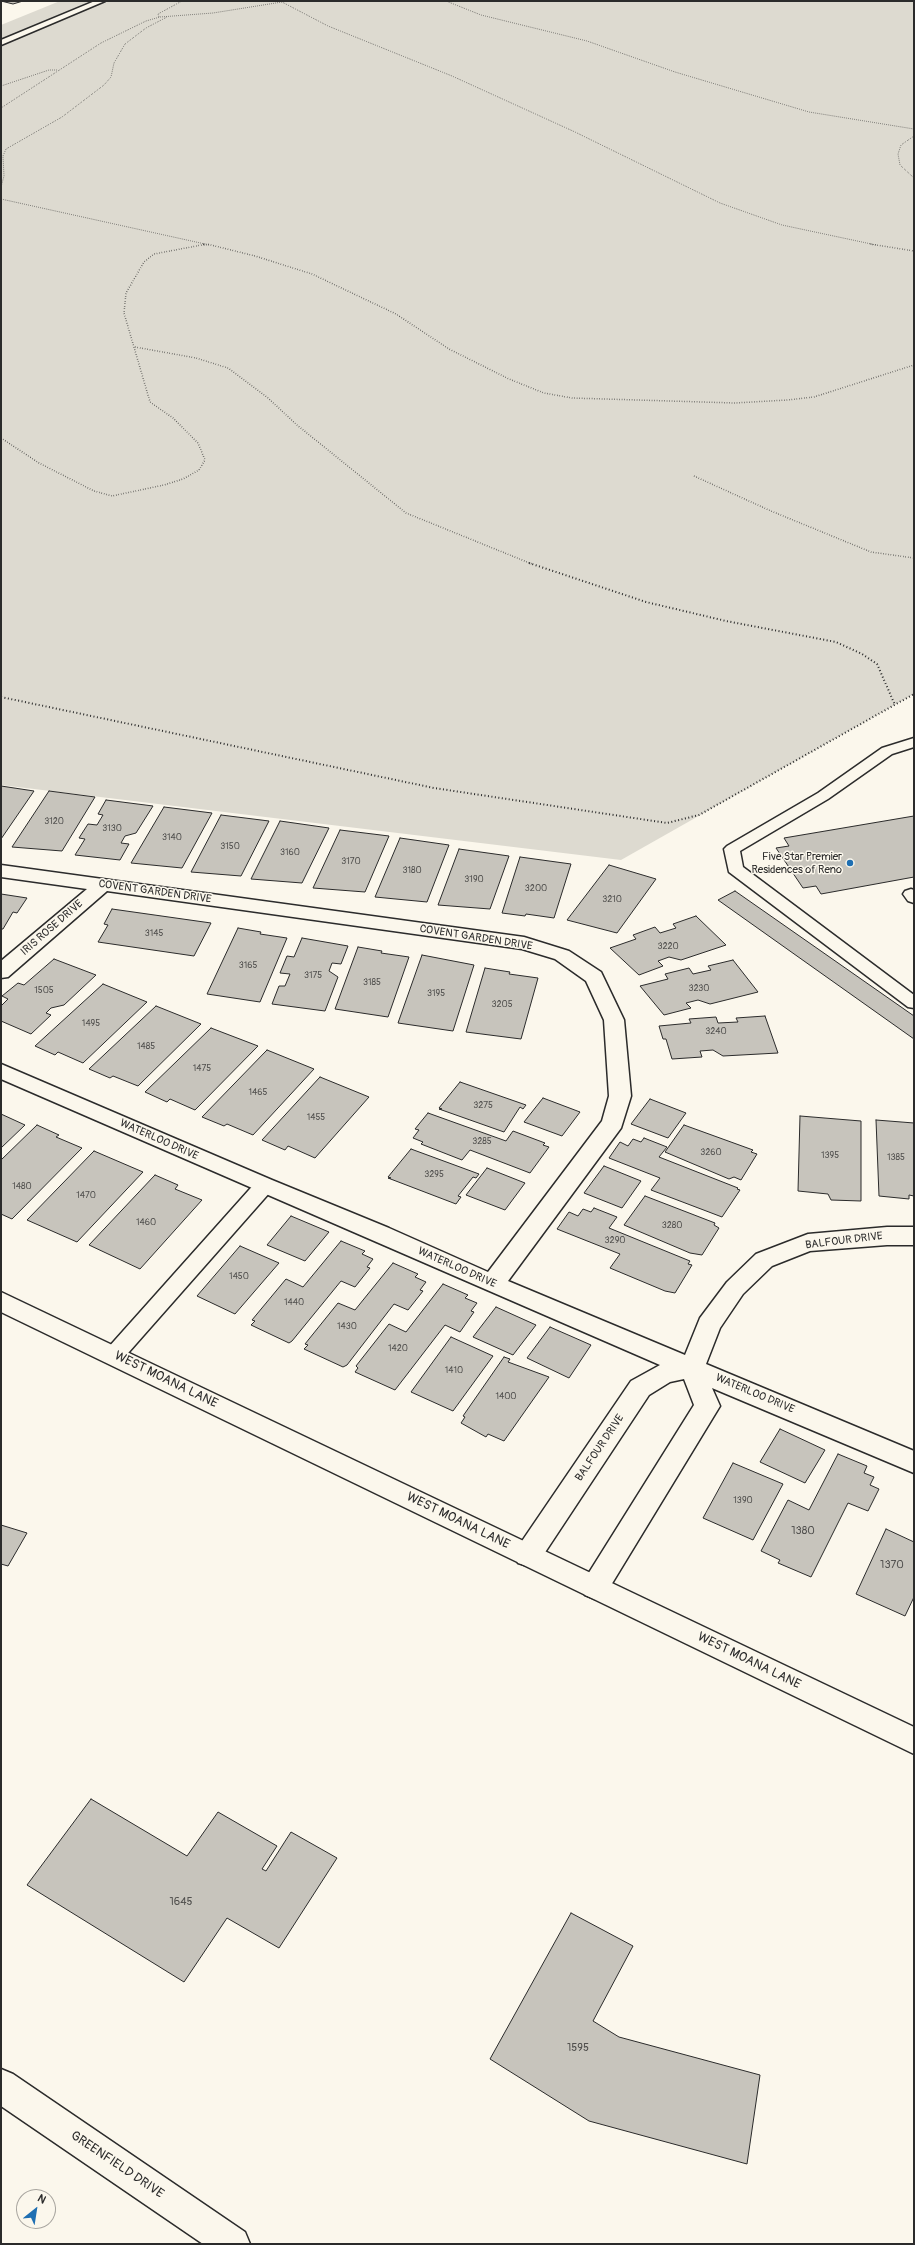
<!DOCTYPE html>
<style>
body{margin:0}
#map{position:relative;width:915px;height:2245px;overflow:hidden;background:#fbf7ec;font-family:Pangolin,sans-serif}
canvas{display:block}
.frame{position:absolute;inset:0;border:2px solid #2b2b2b;pointer-events:none}
.north{position:absolute;left:16px;top:2189px;width:40px;height:40px;box-sizing:border-box;background:#fbf7ec;border:1px solid #a8a59f;border-radius:50%;rotate:30deg;font-size:11px;font-weight:700;line-height:16px;text-align:center;color:#2b2b2b}
.north::after{content:'';display:block;margin:auto;width:14px;height:18px;background:#1f6fb2;clip-path:polygon(50% 0,100% 100%,50% 72%,0 100%)}
</style>
<div id="map">
<canvas width="915" height="2245"></canvas>
<div class="frame"></div>
<div class="north">N</div>
</div>
<script>
const c = document.querySelector('canvas').getContext('2d');
c.lineJoin = 'round';
function paint(path, color) { c.fillStyle = color; c.fill(path, 'evenodd'); }
const poly = rows => new Path2D(rows.map(r => 'M' + r).join(''));
function stroke(path, color, width, dash) { c.strokeStyle = color; c.lineWidth = width; c.lineCap = dash ? 'butt' : 'round'; c.setLineDash(dash || []); c.stroke(path); }
function write(font, color, halo, rows, align = 'center') {
  c.font = font + ' Pangolin,sans-serif'; c.lineWidth = 3; c.setLineDash([]); c.textBaseline = 'middle'; c.strokeStyle = halo; c.fillStyle = color; for (const [text, x, y, turn = 0] of rows) {
    c.save(); c.translate(x, y); c.rotate((+turn || 0) * Math.PI / 180); c.textAlign = isNaN(turn) ? turn : align; if (halo) c.strokeText(text, 0, 0); c.fillText(text, 0, 0); c.restore();
  }
}
const green = poly([
 [60,1,914,1,914,694,621,860,1,785,1,25]
]);
const building = poly([
 [1,1,23,1,13,4,1,1],
 [1,786,34,791,1,839,1,786],
 [49,791,95,797,62,851,12,847,49,791],
 [106,800,153,806,136,833,125,836,121,843,129,844,120,860,75,855,85,839,79,838,88,824,97,825,103,815,98,814,106,800],
 [164,807,212,813,182,868,131,863,164,807],
 [221,815,269,821,241,876,191,872,221,815],
 [914,816,914,877,821,894,816,886,803,888,776,848,789,846,784,838,914,816],
 [280,821,329,828,302,883,251,879,280,821],
 [340,830,389,836,365,892,313,888,340,830],
 [400,838,449,845,427,902,375,897,400,838],
 [459,849,509,856,490,909,438,905,459,849],
 [520,857,571,864,554,918,526,914,525,916,502,913,520,857],
 [609,865,656,879,617,933,567,920,609,865],
 [735,891,914,1016,914,1039,718,900,735,891],
 [1,894,27,898,17,913,13,912,3,929,1,929,1,894],
 [112,909,211,923,194,956,98,942,108,925,104,924,112,909],
 [696,916,726,945,681,960,669,957,658,961,663,966,639,975,610,948,636,939,633,935,655,927,660,933,676,928,673,924,696,916],
 [238,928,261,932,260,934,287,938,260,1002,207,994,238,928],
 [302,938,348,946,341,964,332,963,329,971,338,977,325,1011,272,1004,279,986,285,986,290,974,280,973,287,956,294,957,302,938],
 [358,947,382,951,381,953,409,957,388,1017,335,1009,358,947],
 [422,955,474,965,453,1031,398,1023,422,955],
 [54,959,96,975,64,1005,51,1008,46,1013,51,1015,31,1034,1,1021,1,1006,8,999,2,996,18,983,24,985,54,959],
 [733,960,758,992,710,1004,698,1000,686,1003,691,1008,664,1015,640,986,668,979,665,974,689,968,693,974,711,970,708,966,733,960],
 [485,968,510,972,509,974,538,978,521,1039,466,1032,485,968],
 [103,984,147,1002,83,1063,58,1052,55,1055,35,1046,103,984],
 [156,1006,201,1024,138,1086,113,1076,110,1078,89,1069,156,1006],
 [765,1016,778,1053,723,1056,713,1050,700,1051,702,1057,672,1059,666,1039,663,1039,659,1026,691,1023,689,1019,716,1017,718,1023,738,1022,736,1018,765,1016],
 [211,1028,258,1046,195,1110,170,1099,167,1102,145,1092,211,1028],
 [267,1050,314,1069,253,1135,227,1124,224,1126,202,1117,267,1050],
 [320,1077,369,1097,315,1158,288,1146,285,1150,262,1140,320,1077],
 [460,1082,526,1105,523,1109,520,1107,504,1132,439,1109,442,1109,439,1108,460,1082],
 [543,1098,580,1112,562,1136,524,1122,543,1098],
 [650,1099,686,1113,668,1138,631,1124,650,1099],
 [428,1113,506,1141,513,1131,545,1143,543,1145,549,1147,530,1173,470,1150,462,1160,421,1144,423,1142,413,1138,419,1130,415,1129,428,1113],
 [1,1114,25,1125,1,1148,1,1114],
 [800,1116,861,1121,861,1201,831,1200,828,1194,798,1191,800,1116],
 [876,1120,914,1123,914,1196,909,1195,909,1199,879,1196,876,1120],
 [37,1125,59,1135,56,1137,82,1148,12,1219,1,1214,1,1160,37,1125],
 [684,1125,753,1150,751,1152,757,1154,741,1180,734,1177,729,1179,665,1152,684,1125],
 [644,1138,667,1147,659,1157,738,1188,737,1189,740,1190,722,1217,651,1190,660,1178,609,1158,620,1142,628,1146,633,1139,641,1142,644,1138],
 [411,1149,479,1174,476,1178,473,1177,458,1196,461,1197,456,1204,388,1178,391,1178,388,1177,411,1149],
 [94,1151,143,1172,77,1242,27,1220,94,1151],
 [604,1166,641,1181,622,1208,584,1193,604,1166],
 [487,1168,525,1183,505,1210,466,1195,487,1168],
 [155,1175,178,1185,175,1189,202,1200,140,1269,89,1245,155,1175],
 [645,1196,715,1223,714,1225,719,1228,702,1255,690,1253,624,1225,645,1196],
 [594,1208,617,1217,609,1228,690,1261,688,1264,692,1265,675,1293,665,1291,610,1268,620,1254,557,1229,569,1212,578,1216,583,1209,591,1212,594,1208],
 [291,1216,329,1232,305,1261,267,1245,291,1216],
 [341,1241,365,1251,362,1254,373,1259,367,1267,370,1268,355,1287,341,1281,292,1341,289,1343,251,1325,255,1321,252,1320,286,1279,303,1287,341,1241],
 [240,1246,279,1263,235,1314,197,1296,240,1246],
 [393,1263,418,1274,415,1277,426,1282,420,1290,423,1291,408,1310,394,1304,347,1365,343,1367,304,1349,308,1345,305,1344,338,1303,355,1310,393,1263],
 [443,1284,468,1295,465,1298,477,1303,471,1311,474,1312,460,1332,445,1325,395,1390,355,1372,358,1368,356,1366,389,1324,406,1332,443,1284],
 [496,1307,536,1325,513,1355,473,1337,496,1307],
 [550,1327,591,1345,569,1378,527,1358,550,1327],
 [451,1337,493,1356,453,1411,411,1392,451,1337],
 [504,1357,510,1359,508,1362,549,1377,504,1441,488,1434,486,1437,461,1423,465,1417,463,1416,504,1357],
 [780,1429,825,1450,805,1483,760,1462,780,1429],
 [838,1454,867,1466,864,1473,874,1477,870,1485,879,1489,868,1511,848,1503,811,1577,778,1563,780,1560,761,1551,788,1500,809,1510,838,1454],
 [733,1463,783,1484,753,1540,703,1518,733,1463],
 [1,1525,27,1533,8,1566,1,1564,1,1525],
 [886,1529,914,1542,914,1597,905,1616,856,1594,886,1529],
 [91,1799,187,1856,218,1812,277,1846,262,1869,266,1871,291,1832,337,1858,279,1948,227,1918,184,1982,27,1885,91,1799],
 [571,1913,633,1946,593,2021,619,2037,760,2075,747,2164,589,2121,490,2059,571,1913]
]);
const pathFar2 = poly([
 [446,1,481,15,587,41,675,72,809,112,914,129],
 [159,17,158,14,182,1],
 [1,86,49,70,57,70],
 [1,108,101,43,146,21,160,17,213,13,282,2,328,26,452,76,575,132,720,203,782,225,876,245],
 [914,136,901,145,898,154,900,165,914,178],
 [1,187,4,176,3,156,6,149,62,117,104,85,111,77,114,63,125,44,146,28,167,17],
 [1,199,205,244],
 [204,245,209,245]
]);
const pathFar1 = poly([
 [203,244,205,244],
 [870,244,914,251],
 [135,347,196,358,228,368,268,398,297,425,406,513,532,564],
 [1,438,39,463,94,491,112,496,164,485,183,479,199,470,205,460,198,443,173,418,150,402,124,313,126,293,144,262,154,254,207,244,255,256,312,274,396,314,449,349,509,379,544,393,572,398,735,403,787,400,814,397,914,365],
 [694,476,771,511,871,552,914,558]
]);
const path = poly([
 [529,563,646,602,726,621,836,642,862,654,877,664,895,705],
 [1,697,434,788,667,823,699,815,914,694]
]);
const service = poly([
 [95,1,105,1,1,45,1,40,95,1],
 [914,738,914,747,892,754,828,799,740,851,743,867,914,995,914,1008,908,1007,729,872,724,849,727,846,818,793,882,748,914,738],
 [911,889,914,890,914,903,908,901,903,894,905,891,911,889],
 [264,1179,271,1181,273,1186,271,1191,121,1361,114,1363,107,1361,104,1355,107,1349,257,1181,264,1179]
]);
const minor = poly([
 [1,865,524,937,569,951,601,972,624,1020,631,1096,621,1128,508,1281,685,1355,700,1318,727,1282,756,1254,808,1234,887,1227,914,1227,914,1245,887,1245,810,1251,772,1266,743,1294,720,1328,706,1364,914,1451,914,1473,712,1388,720,1406,605,1595,595,1599,585,1595,581,1587,585,1579,694,1405,684,1379,670,1382,649,1395,538,1563,528,1566,518,1563,515,1555,518,1547,631,1381,660,1365,1,1079,1,1064,272,1180,389,1228,488,1272,602,1121,609,1096,604,1020,586,981,555,959,522,949,107,891,8,977,1,978,1,961,87,889,1,877,1,865],
 [1,2069,13,2074,245,2232,250,2244,203,2244,1,2106,1,2069]
]);
const tertiary = poly([
 [1,1292,914,1727,914,1754,1,1312,1,1292]
]);
const markers = [
 [850,863,4,"#1f6fb2"]
];
const numberNames = [
 ["3120",54,822],
 ["3130",112,829],
 ["3140",172,838],
 ["3150",230,847],
 ["3160",290,853],
 ["3170",351,862],
 ["3180",412,871],
 ["3190",474,880],
 ["3200",536,889],
 ["3210",612,900],
 ["3145",154,934],
 ["3220",668,947],
 ["3165",248,966],
 ["3175",313,976],
 ["3185",372,983],
 ["3230",699,989],
 ["1505",44,991],
 ["3195",436,994],
 ["3205",502,1005],
 ["1495",91,1024],
 ["3240",716,1032],
 ["1485",146,1047],
 ["1475",202,1069],
 ["1465",258,1093],
 ["3275",483,1106],
 ["1455",316,1118],
 ["3285",482,1142],
 ["3260",711,1153],
 ["1395",830,1156],
 ["1385",896,1158],
 ["3295",434,1175],
 ["1480",22,1187],
 ["1470",86,1196],
 ["1460",146,1223],
 ["3280",672,1226],
 ["3290",615,1241],
 ["1450",239,1277],
 ["1440",294,1303],
 ["1430",347,1327],
 ["1420",398,1349],
 ["1410",454,1371],
 ["1400",506,1397],
 ["1390",743,1501]
];
const poiNames = [
 ["Five Star Premier",842,857],
 ["Residences of Reno",842,870]
];
const streetNames = [
 ["COVENT GARDEN DRIVE",155,892,8],
 ["IRIS ROSE DRIVE",52,928,-41],
 ["COVENT GARDEN DRIVE",476,938,9],
 ["WATERLOO DRIVE",159,1140,24],
 ["BALFOUR DRIVE",844,1241,-7],
 ["WATERLOO DRIVE",457,1268,24],
 ["WATERLOO DRIVE",755,1394,23],
 ["BALFOUR DRIVE",600,1448,-56]
];
const nearNumbernames = [
 ["1380",803,1531],
 ["1370",892,1565],
 ["1645",181,1902],
 ["1595",578,2048]
];
const nearStreetnames = [
 ["WEST MOANA LANE",166,1380,26],
 ["WEST MOANA LANE",458,1521,26],
 ["WEST MOANA LANE",749,1661,26],
 ["GREENFIELD DRIVE",117,2165,34]
];
paint(green, '#dddad0');
paint(building, '#c7c4bc');
stroke(building, '#2b2b2b', 1);
stroke(service, '#2b2b2b', 3);
stroke(minor, '#2b2b2b', 3);
stroke(tertiary, '#2b2b2b', 3);
stroke(pathFar2, '#2b2b2b', 1, [0.5, 1.5]);
stroke(pathFar1, '#2b2b2b', 1.5, [0.5, 2]);
stroke(path, '#2b2b2b', 2, [1, 2.5]);
paint(service, '#fbf7ec');
paint(minor, '#fbf7ec');
paint(tertiary, '#fbf7ec');
for (const [x, y, r, color] of markers) { const dot = new Path2D(); dot.arc(x, y, r, 0, 2 * Math.PI); c.fillStyle = color; c.fill(dot); stroke(dot, '#fbf7ec', 1.5); }
write('9px', '#52514f', null, numberNames);
write('11px', '#2b2b2b', '#fbf7ec', poiNames, 'right');
write('11px', '#2b2b2b', '#fbf7ec', streetNames);
write('11px', '#52514f', null, nearNumbernames);
write('13px', '#2b2b2b', '#fbf7ec', nearStreetnames);
</script>
